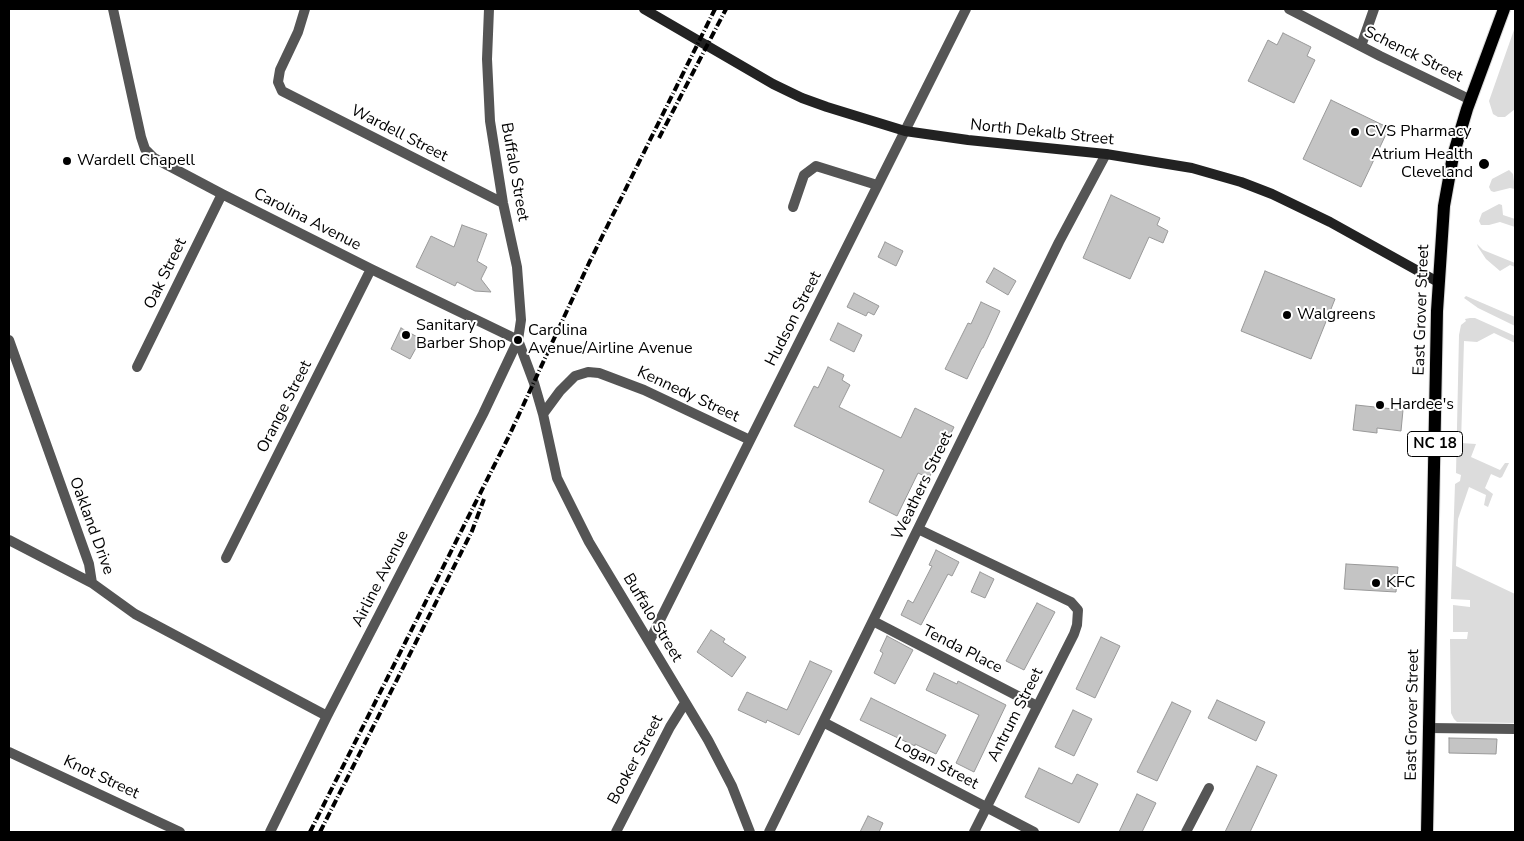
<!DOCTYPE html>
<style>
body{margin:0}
#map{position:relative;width:1524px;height:841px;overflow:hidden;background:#fff;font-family:"Nunito Sans",sans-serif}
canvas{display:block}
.frame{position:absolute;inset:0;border:10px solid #000;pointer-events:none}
</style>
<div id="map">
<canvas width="1524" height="841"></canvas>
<div class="frame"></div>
</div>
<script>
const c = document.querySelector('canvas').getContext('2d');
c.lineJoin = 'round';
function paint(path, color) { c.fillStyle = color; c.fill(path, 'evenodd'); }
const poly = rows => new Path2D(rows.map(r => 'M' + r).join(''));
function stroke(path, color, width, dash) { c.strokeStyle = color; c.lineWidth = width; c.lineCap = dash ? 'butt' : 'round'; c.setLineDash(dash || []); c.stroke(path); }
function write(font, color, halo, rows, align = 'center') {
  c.font = font + ' "Nunito Sans",sans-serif'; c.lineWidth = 4; c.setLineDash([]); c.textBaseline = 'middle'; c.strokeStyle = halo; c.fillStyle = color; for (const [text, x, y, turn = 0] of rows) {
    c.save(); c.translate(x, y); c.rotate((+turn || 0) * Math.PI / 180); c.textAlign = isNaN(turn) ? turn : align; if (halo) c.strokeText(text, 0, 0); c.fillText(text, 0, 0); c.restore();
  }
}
const green = poly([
 [1515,27,1515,109,1505,117,1498,117,1493,114,1489,101],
 [1509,170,1513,174,1515,189,1510,188,1494,192,1491,191,1489,187,1492,179],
 [1499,204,1502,205,1503,215,1515,219,1515,227,1500,222,1489,225,1481,225,1479,221,1482,213],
 [1477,244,1483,250,1515,263,1515,267,1510,265,1500,271,1486,259,1478,247],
 [1466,296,1515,317,1515,326,1478,308,1464,298],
 [1470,318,1475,318,1515,336,1515,343,1494,333,1477,342,1464,341,1461,443,1476,444,1471,457,1500,470,1505,463,1509,463,1502,477,1500,478,1491,474,1485,488,1493,494,1488,507,1484,505,1486,495,1469,487,1458,519,1456,566,1515,594,1515,723,1457,722,1454,719,1451,713,1450,639,1467,639,1468,632,1453,632,1453,605,1470,607,1470,600,1451,599,1455,484,1460,481,1461,475,1456,473,1459,335,1461,325,1466,321,1465,319]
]);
const building = poly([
 [1283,33,1311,47,1307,56,1315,60,1294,103,1248,81,1268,40,1277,45,1283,33],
 [1331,100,1389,128,1361,187,1303,159,1331,100],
 [1111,195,1160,218,1157,225,1168,231,1163,243,1149,237,1130,279,1083,258,1111,195],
 [462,225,487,234,477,261,487,267,481,279,491,292,475,291,457,282,455,286,416,267,431,236,454,247,462,225],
 [885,242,903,251,896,266,878,257,885,242],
 [994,268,1016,281,1008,295,986,282,994,268],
 [1265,271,1335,299,1311,359,1241,331,1265,271],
 [854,293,879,306,874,315,868,312,866,316,847,307,854,293],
 [981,302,1000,311,983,348,982,348,967,379,945,369,968,323,971,324,981,302],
 [838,323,862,335,854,352,830,340,838,323],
 [401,328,421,339,410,359,391,349,401,328],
 [828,367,844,375,842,380,850,385,839,407,901,438,915,408,954,427,929,478,918,473,897,516,869,502,884,470,794,426,814,386,818,388,828,367],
 [1356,405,1403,410,1401,431,1377,428,1377,433,1353,430,1356,405],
 [936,550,959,562,952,576,948,574,921,625,901,615,908,600,913,603,932,566,929,565,936,550],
 [1346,564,1398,567,1396,592,1344,589,1346,564],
 [980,572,994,579,985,598,971,592,980,572],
 [1037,603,1055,612,1024,670,1006,661,1037,603],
 [711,630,725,639,723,642,746,657,732,677,697,652,711,630],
 [887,636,913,650,895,684,874,673,883,653,880,651,887,636],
 [1101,637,1120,646,1095,698,1076,689,1101,637],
 [810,661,832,671,799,735,767,720,766,723,738,710,747,692,787,710,810,661],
 [934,673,957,684,958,681,1006,705,974,772,956,763,979,715,926,690,934,673],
 [871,698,946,735,936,754,915,744,915,746,860,720,871,698],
 [1217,700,1265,722,1256,741,1208,718,1217,700],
 [1172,702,1191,711,1157,781,1137,772,1172,702],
 [1073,710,1092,719,1074,756,1055,747,1073,710],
 [1449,738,1497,739,1496,754,1449,753,1449,738],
 [1257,766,1277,775,1250,832,1225,832,1257,766],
 [1039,768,1072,784,1077,774,1098,784,1079,823,1025,797,1039,768],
 [1137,794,1156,803,1142,832,1119,832,1137,794],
 [868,816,883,823,879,832,860,832,868,816]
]);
const minor = poly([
 [113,9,141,137,145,149,154,158,222,194,371,269,518,340,534,383,543,414,557,478,589,542,708,740,732,786,750,832],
 [305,9,298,32,280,70,278,82,282,91,503,203],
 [1289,9,1380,56,1471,100],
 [1361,46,1374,9],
 [793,207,804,175,816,166,877,185],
 [9,340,89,564,92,583,135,614,327,716],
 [137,367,222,194],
 [543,414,560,391,575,376,588,372,599,373,644,390,750,440],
 [918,529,1071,602,1078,610,1077,625,1074,634,974,832],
 [9,540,92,583],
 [226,558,371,269],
 [873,621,1037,706],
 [649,642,966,9],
 [823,722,1034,832],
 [1428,728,1515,729],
 [9,752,180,832],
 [270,832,327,716,483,414,518,340,521,320,517,267,503,203,490,121,487,59,489,9],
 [616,832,670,727,685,703],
 [769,832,1059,242,1106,154],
 [1186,832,1209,788]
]);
const secondary = poly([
 [644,9,773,84,802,98,827,107,905,131,968,140,1106,154,1192,168,1241,182,1272,194,1330,222,1438,282]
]);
const primary = poly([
 [1427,832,1437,311,1444,206,1453,156,1467,109,1504,9]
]);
const rail = poly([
 [659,138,726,9],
 [310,832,509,436,589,263,715,9],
 [320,832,472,531,484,499]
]);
const markers = [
 [1355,132,5,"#000"],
 [67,161,5,"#000"],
 [1484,164,6,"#000"],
 [1287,315,5,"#000"],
 [406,335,5,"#000"],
 [518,340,5,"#000"],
 [1380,405,5,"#000"],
 [1376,583,5,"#000"]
];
const shields = [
 [1435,444,55]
];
const shieldNames = [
 ["NC 18",1435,444]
];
const streetNames = [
 ["Schenck Street",1413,55,26],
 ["North Dekalb Street",1042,133,6],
 ["Wardell Street",399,134,27],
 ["Buffalo Street",514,172,80],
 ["Carolina Avenue",307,220,27],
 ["Oak Street",166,274,-64],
 ["East Grover Street",1422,310,-88],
 ["Hudson Street",794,319,-63],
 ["Kennedy Street",688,395,25],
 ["Orange Street",285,407,-63],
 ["Weathers Street",923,486,-64],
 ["Oakland Drive",91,526,70],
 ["Airline Avenue",381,579,-63],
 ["Buffalo Street",652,618,59],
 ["Tenda Place",962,650,27],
 ["Antrum Street",1016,715,-63],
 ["East Grover Street",1413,715,-89],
 ["Booker Street",636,760,-62],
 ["Logan Street",936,764,28],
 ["Knot Street",101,778,25]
];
const poiNames = [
 ["CVS Pharmacy",1365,132],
 ["Atrium Health",1473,155,"right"],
 ["Cleveland",1473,173,"right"],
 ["Wardell Chapell",77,161],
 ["Walgreens",1297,315],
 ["Sanitary",416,326],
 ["Barber Shop",416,344],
 ["Carolina",528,331],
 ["Avenue/Airline Avenue",528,349],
 ["Hardee's",1390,405],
 ["KFC",1386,583]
];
paint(green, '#dcdcdc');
paint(building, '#c4c4c4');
stroke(building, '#999', 1);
stroke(primary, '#dbdbdb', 14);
stroke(minor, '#555', 10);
stroke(secondary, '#222', 10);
stroke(primary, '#000', 12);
stroke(rail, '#000', 4, [8, 2.5, 1, 2.5]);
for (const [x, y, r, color] of markers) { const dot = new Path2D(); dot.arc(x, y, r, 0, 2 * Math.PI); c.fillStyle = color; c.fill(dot); stroke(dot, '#fff', 2); }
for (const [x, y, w] of shields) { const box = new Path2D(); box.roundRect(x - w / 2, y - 12.5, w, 25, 4); c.fillStyle = '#fff'; c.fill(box); stroke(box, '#000', 1); }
write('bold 15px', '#000', null, shieldNames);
write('16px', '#000', '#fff', streetNames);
write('16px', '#000', '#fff', poiNames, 'left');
</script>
